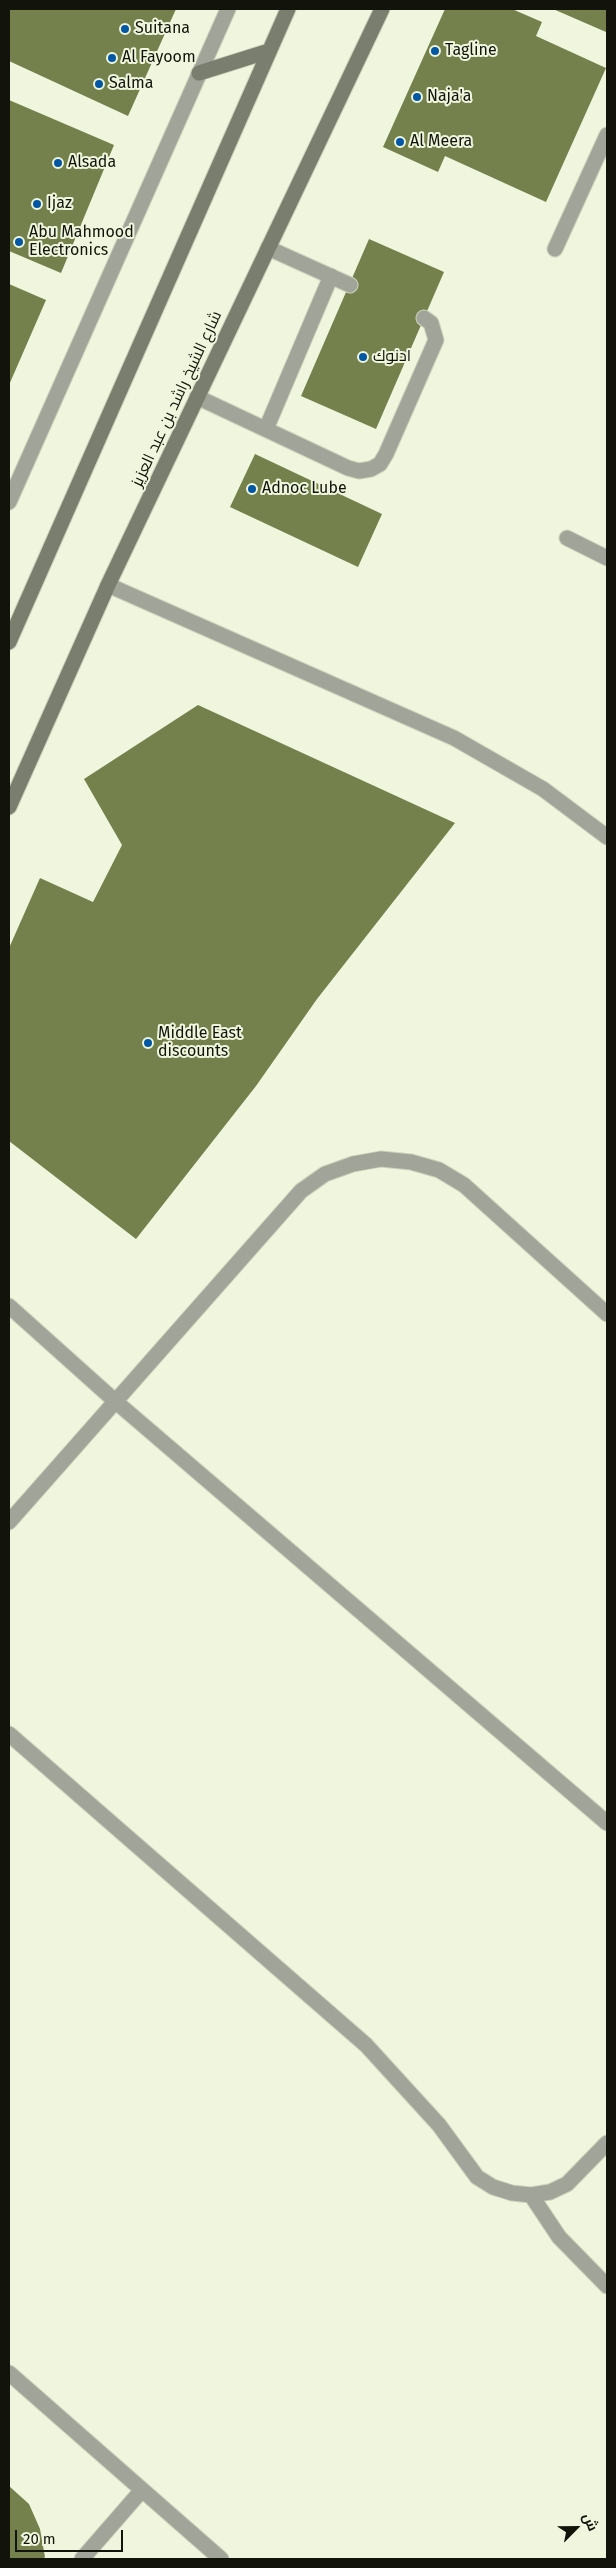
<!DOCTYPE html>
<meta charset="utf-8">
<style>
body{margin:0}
#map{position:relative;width:616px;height:2568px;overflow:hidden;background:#eff6dd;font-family:"Fira Sans",Cairo,sans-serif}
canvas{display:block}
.frame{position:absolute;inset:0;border:10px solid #12140b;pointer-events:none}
.north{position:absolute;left:551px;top:2503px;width:50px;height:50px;-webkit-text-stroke:4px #eff6dd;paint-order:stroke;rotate:67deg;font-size:14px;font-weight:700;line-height:20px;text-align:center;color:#12140b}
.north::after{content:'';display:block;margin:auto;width:18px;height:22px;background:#12140b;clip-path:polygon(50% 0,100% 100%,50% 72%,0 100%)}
.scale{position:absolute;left:15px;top:2530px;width:108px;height:22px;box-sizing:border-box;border:2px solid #12140b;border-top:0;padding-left:6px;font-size:15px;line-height:18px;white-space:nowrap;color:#12140b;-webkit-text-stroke:4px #eff6dd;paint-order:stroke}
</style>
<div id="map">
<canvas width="616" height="2568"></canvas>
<div class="frame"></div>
<div class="north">ش</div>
<div class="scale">20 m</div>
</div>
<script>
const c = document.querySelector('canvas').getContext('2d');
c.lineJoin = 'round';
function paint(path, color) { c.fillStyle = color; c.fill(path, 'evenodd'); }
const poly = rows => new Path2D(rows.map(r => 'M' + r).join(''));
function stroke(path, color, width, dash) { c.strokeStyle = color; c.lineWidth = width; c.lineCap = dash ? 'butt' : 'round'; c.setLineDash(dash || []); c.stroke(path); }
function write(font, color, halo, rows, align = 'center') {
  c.font = font + ' "Fira Sans",Cairo,sans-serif'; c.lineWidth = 4; c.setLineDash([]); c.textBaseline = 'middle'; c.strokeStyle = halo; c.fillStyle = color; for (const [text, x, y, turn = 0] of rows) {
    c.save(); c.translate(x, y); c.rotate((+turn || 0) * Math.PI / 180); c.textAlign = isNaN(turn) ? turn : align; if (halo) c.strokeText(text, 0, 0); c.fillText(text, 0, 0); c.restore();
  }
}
const building = poly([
 [9,9,176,9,128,116,9,61],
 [445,9,512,9,542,22,536,36,606,68,546,202,445,156,438,172,383,147],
 [553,9,607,9,607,30,606,32],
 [9,100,114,145,61,273,9,251],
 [369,239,444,272,376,429,301,396],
 [9,284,46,300,9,385],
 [255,454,382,514,358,567,230,507],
 [198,705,455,823,317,999,256,1086,136,1239,9,1141,9,948,40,878,93,902,122,845,84,779],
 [9,2486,29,2504,40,2529,45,2557,43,2559,9,2559]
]);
const lane = poly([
 [268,248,350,285],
 [197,397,348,468,359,471,371,469,380,464,386,454,436,340,431,323,424,318],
 [266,429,331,276],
 [9,1306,115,1401,607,1823],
 [9,1522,301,1191,325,1174,353,1164,381,1159,411,1162,439,1170,464,1185,607,1314],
 [9,1734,366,2045,439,2125,477,2177,493,2187,512,2193,531,2195,550,2192,567,2184,607,2143],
 [531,2195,559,2237,607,2286]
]);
const street = poly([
 [555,249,607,135],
 [9,502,228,9],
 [567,538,607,558],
 [108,585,454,738,543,789,607,837],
 [9,2373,221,2559],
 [82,2559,142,2490]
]);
const secondary = poly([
 [199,73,269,51],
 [9,642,288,9],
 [9,807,108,585,382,9]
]);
const markers = [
 [125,29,5,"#0257a5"],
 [435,51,5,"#0257a5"],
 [112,58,5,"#0257a5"],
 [99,84,5,"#0257a5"],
 [417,97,5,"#0257a5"],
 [400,142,5,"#0257a5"],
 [58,163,5,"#0257a5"],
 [37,204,5,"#0257a5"],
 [19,242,5,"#0257a5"],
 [363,357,5,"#0257a5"],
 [252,489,5,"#0257a5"],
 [148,1043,5,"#0257a5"]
];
const poiNames = [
 ["Suitana",135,29],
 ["Tagline",445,51],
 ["Al Fayoom",122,58],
 ["Salma",109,84],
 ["Naja'a",427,97],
 ["Al Meera",410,142],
 ["Alsada",68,163],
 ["Ijaz",47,204],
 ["Abu Mahmood",29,233],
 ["Electronics",29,251],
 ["ادنوك",373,357],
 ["Adnoc Lube",262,489],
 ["Middle East",158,1034],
 ["discounts",158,1052]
];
const streetNames = [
 ["شارع الشيخ راشد بن عبد العزيز",177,399,-65]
];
paint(building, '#74814c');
stroke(lane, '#ccd2bb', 17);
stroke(street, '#ccd2bb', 17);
stroke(secondary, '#ccd2bb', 17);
stroke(lane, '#a1a499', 15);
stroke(street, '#a1a499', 15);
stroke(secondary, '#797e6e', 15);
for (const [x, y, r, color] of markers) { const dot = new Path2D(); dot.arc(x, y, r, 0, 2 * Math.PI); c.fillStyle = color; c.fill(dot); stroke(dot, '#eff6dd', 2); }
write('16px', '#12140b', '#eff6dd', poiNames, 'left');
write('16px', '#12140b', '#eff6dd', streetNames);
</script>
